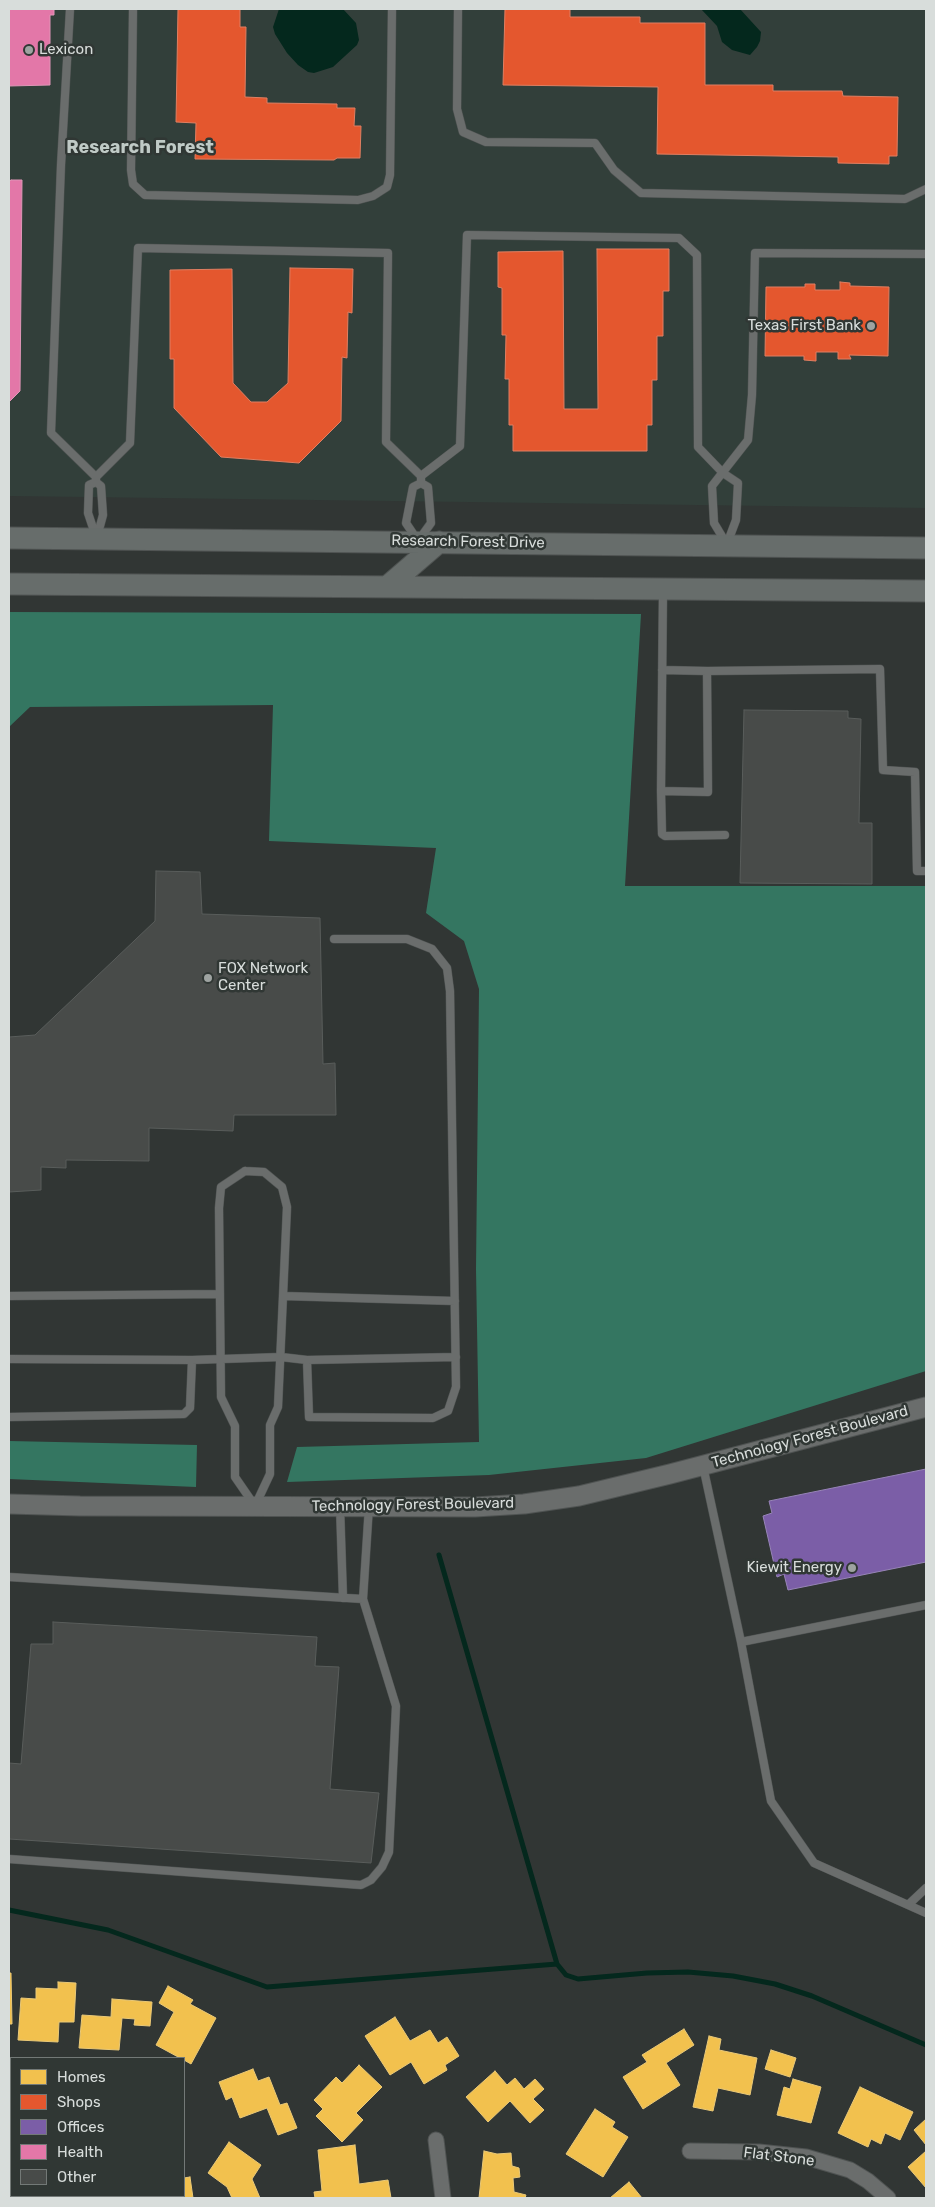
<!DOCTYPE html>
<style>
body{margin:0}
#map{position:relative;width:935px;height:2207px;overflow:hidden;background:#313634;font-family:Rubik,sans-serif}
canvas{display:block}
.frame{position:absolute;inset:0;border:10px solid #d8dddb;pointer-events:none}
.legend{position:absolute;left:10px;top:2057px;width:175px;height:140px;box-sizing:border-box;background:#303734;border:1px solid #737977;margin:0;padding:6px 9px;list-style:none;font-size:15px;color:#d8dddb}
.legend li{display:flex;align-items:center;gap:10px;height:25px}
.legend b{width:25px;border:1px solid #737977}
</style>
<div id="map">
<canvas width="935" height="2207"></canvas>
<div class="frame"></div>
<ul class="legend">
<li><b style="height:14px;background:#f2c14e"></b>Homes</li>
<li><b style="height:14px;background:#e4572e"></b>Shops</li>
<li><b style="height:14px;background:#7b5ea7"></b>Offices</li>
<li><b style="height:14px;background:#e377a8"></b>Health</li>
<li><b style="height:14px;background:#484b49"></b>Other</li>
</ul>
</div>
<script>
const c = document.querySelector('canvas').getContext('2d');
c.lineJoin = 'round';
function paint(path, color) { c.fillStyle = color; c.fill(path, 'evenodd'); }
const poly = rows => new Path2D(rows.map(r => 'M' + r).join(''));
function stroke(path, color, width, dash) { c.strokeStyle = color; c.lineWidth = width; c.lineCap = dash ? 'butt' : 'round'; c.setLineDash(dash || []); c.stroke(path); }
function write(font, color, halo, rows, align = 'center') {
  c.font = font + ' Rubik,sans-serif'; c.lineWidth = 5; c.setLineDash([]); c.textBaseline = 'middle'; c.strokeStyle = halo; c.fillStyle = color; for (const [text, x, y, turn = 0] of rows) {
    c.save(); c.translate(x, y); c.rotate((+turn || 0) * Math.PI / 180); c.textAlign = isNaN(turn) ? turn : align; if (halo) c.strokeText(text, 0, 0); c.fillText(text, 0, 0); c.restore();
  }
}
const built = poly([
 [9,9,926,9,926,508,9,496]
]);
const forest = poly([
 [9,612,641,614,625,886,926,886,926,1371,646,1458,489,1475,287,1482,297,1447,479,1442,476,1269,479,989,464,941,426,913,436,848,269,841,273,705,30,707,9,727],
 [9,1441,197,1445,196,1487,9,1479]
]);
const water = poly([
 [279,9,343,9,356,23,359,40,357,45,333,67,314,73,308,72,298,65,287,53,275,34,273,27],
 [701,9,740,9,761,32,760,41,757,47,750,55,732,50,722,42,717,26]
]);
const homes = poly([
 [9,1973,11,1973,12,2024,9,2024,9,1973],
 [58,1982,76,1983,74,2022,59,2022,58,2042,18,2040,21,1998,36,1999,36,1988,58,1989,58,1982],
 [168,1986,193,2000,190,2004,216,2018,191,2064,184,2060,184,2058,180,2058,156,2045,174,2012,159,2003,168,1986],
 [112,1999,152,2002,150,2026,134,2025,135,2019,122,2018,119,2050,79,2048,82,2015,111,2017,112,1999],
 [395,2017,410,2041,430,2030,438,2043,447,2037,459,2056,445,2065,447,2070,424,2084,411,2062,390,2075,365,2036,395,2017],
 [684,2029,694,2045,666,2063,680,2085,643,2109,623,2077,647,2062,642,2055,684,2029],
 [709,2036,721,2039,719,2050,757,2058,750,2095,718,2088,713,2111,693,2107,709,2036],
 [771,2050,796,2058,790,2077,765,2069,771,2050],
 [359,2065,382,2087,356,2113,363,2120,342,2142,316,2116,323,2109,314,2100,336,2077,342,2083,359,2065],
 [253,2069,258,2081,269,2077,280,2105,287,2103,297,2128,278,2135,267,2108,240,2118,232,2097,226,2100,219,2082,253,2069],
 [495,2071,507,2085,515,2078,524,2089,535,2079,544,2089,533,2099,544,2110,530,2123,510,2101,488,2122,466,2097,495,2071],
 [793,2079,821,2087,811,2123,777,2115,784,2087,790,2089,793,2079],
 [860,2087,913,2112,900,2140,885,2133,881,2144,871,2139,868,2147,838,2133,860,2087],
 [595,2109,615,2122,612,2127,628,2137,603,2177,566,2154,595,2109],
 [926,2119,926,2145,914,2130,926,2119],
 [229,2142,261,2165,252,2179,260,2198,232,2198,227,2187,208,2173,229,2142],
 [355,2145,359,2184,388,2180,391,2198,315,2198,314,2192,322,2191,318,2150,355,2145],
 [484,2151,497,2154,511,2153,512,2166,519,2168,520,2177,513,2178,514,2192,526,2195,525,2198,479,2198,484,2151],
 [926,2151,926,2188,908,2167,926,2151],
 [190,2177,193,2198,158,2198,158,2196,184,2196,184,2178,190,2177],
 [629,2182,642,2198,610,2198,629,2182]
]);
const shops = poly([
 [178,9,240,9,240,27,246,27,245,97,267,98,267,103,337,104,337,108,355,108,354,126,361,126,360,158,337,158,334,160,195,159,196,123,176,122,178,9],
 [505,9,570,9,570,17,640,17,640,23,705,23,705,85,773,85,773,91,842,91,843,96,898,97,897,156,889,156,889,164,838,163,838,157,657,154,658,87,503,85,505,9],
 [597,249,669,249,669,291,663,291,663,336,657,336,657,380,652,380,652,425,647,425,647,451,513,451,513,425,509,425,509,379,505,379,506,335,502,335,502,288,498,287,498,252,563,251,564,409,598,409,597,249],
 [290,268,353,269,352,313,348,312,347,358,342,357,341,421,299,463,221,457,174,408,174,359,170,359,170,270,232,269,233,383,251,402,267,402,288,383,290,268],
 [840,282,850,283,850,286,889,287,888,356,849,355,851,359,838,359,838,352,816,352,816,361,804,360,804,356,765,356,766,287,805,287,805,284,815,284,815,290,840,290,840,282]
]);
const offices = poly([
 [926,1469,926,1562,788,1590,784,1574,777,1577,763,1516,772,1513,769,1501,926,1469]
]);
const health = poly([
 [9,9,54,9,54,15,50,15,50,85,9,86,9,97,9,9],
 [11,180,22,180,20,391,9,402,9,182,11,180]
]);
const stream = poly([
 [439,1555,557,1964,566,1975,578,1979,647,1973,688,1972,733,1976,775,1984,812,1996,926,2045],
 [9,1910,108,1930,267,1987,557,1964]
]);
const building = poly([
 [744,710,848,711,848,718,861,719,859,823,872,823,872,884,740,883,744,710],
 [156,871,200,872,202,914,320,918,323,1064,335,1063,336,1115,234,1115,233,1131,149,1128,149,1161,66,1160,66,1168,41,1167,41,1190,9,1192,9,1037,35,1035,155,921,156,871],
 [53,1622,317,1637,315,1666,339,1667,330,1789,379,1793,371,1863,9,1839,9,1763,21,1764,31,1644,53,1644,53,1622]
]);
const service = poly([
 [70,9,61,165,51,433,96,477],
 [133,9,131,170,133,184,145,195,358,200,373,196,387,187,390,175,392,9],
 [458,9,457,109,463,132,486,142,595,143,614,170,641,193,905,199,926,189],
 [421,476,460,446,467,235,679,238,697,255,698,447,723,473,738,483,736,520,727,544],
 [96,482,96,477,130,443,138,248,388,253,386,442,421,476,421,483],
 [96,482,89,485,88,513,96,537],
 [96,482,101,486,103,515,97,537],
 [421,483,428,487,431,523,418,541,406,523,413,487,421,483],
 [726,543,714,523,712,486,748,440,752,395,755,253,926,254],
 [663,590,661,791,708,792,707,671,880,669,883,770,915,772,917,871,926,871],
 [662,670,707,671],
 [661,791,662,834,665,836,725,835],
 [245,1171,264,1172,282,1187,287,1207,278,1407,270,1425,270,1474,255,1506,235,1477,235,1426,221,1397,219,1208,221,1187,245,1171],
 [9,1296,220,1294],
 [283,1296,455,1301],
 [9,1359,192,1360,281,1357,307,1360,309,1417,433,1418,448,1411,456,1387,450,991,447,968,432,949,407,939,334,939],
 [307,1360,456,1357],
 [9,1417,184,1414,190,1408,192,1360],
 [703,1466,741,1642,771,1801,814,1863,926,1913],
 [340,1506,343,1598],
 [9,1577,363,1599,396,1706,389,1852,382,1867,371,1880,361,1885,9,1859],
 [363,1599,369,1506],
 [741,1642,926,1605],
 [908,1905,926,1888]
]);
const minor = poly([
 [9,2091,11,2091],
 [436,2140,443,2198],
 [690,2151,759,2152,806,2157,850,2170,868,2181,888,2198]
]);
const tertiary = poly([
 [9,1504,80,1506,475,1507,524,1504,579,1496,670,1474,926,1407]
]);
const secondary = poly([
 [9,538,926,548],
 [9,584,926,591],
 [388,586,439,542]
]);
const markers = [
 [29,50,5,"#9ea3a1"],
 [871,326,5,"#9ea3a1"],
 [208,978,5,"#9ea3a1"],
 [852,1568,5,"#9ea3a1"]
];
const poiNames = [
 ["Lexicon",39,50],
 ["Texas First Bank",861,326,"right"],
 ["FOX Network",218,969],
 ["Center",218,986],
 ["Kiewit Energy",842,1568,"right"]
];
const streetNames = [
 ["Research Forest Drive",468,542,1],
 ["Technology Forest Boulevard",810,1437,-15],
 ["Technology Forest Boulevard",413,1505,-1],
 ["Flat Stone",779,2157,7]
];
const quarterNames = [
 ["Research Forest",140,148]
];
paint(built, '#323f3a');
paint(forest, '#347661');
paint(water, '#04281d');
paint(homes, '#f2c14e');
stroke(homes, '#eac978', 1);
paint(shops, '#e4572e');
stroke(shops, '#e07f62', 1);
paint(offices, '#7b5ea7');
stroke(offices, '#9784b7', 1);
paint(health, '#e377a8');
stroke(health, '#e096b7', 1);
stroke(stream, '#04281d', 5);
paint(building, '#484b49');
stroke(building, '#595d5b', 1);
stroke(service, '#4f5352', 9);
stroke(minor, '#4f5352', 17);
stroke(tertiary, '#4f5352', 21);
stroke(secondary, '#4f5352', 23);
stroke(service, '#6a6d6c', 8);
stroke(minor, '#6a6d6c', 15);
stroke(tertiary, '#6a6d6c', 19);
stroke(secondary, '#676d6b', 21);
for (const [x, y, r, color] of markers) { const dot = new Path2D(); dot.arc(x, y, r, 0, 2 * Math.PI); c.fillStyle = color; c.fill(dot); stroke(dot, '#303734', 2); }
write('15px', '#d8dddb', '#303734', poiNames, 'left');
write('15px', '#d8dddb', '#303734', streetNames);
write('bold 18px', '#c0cac6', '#303734', quarterNames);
</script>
